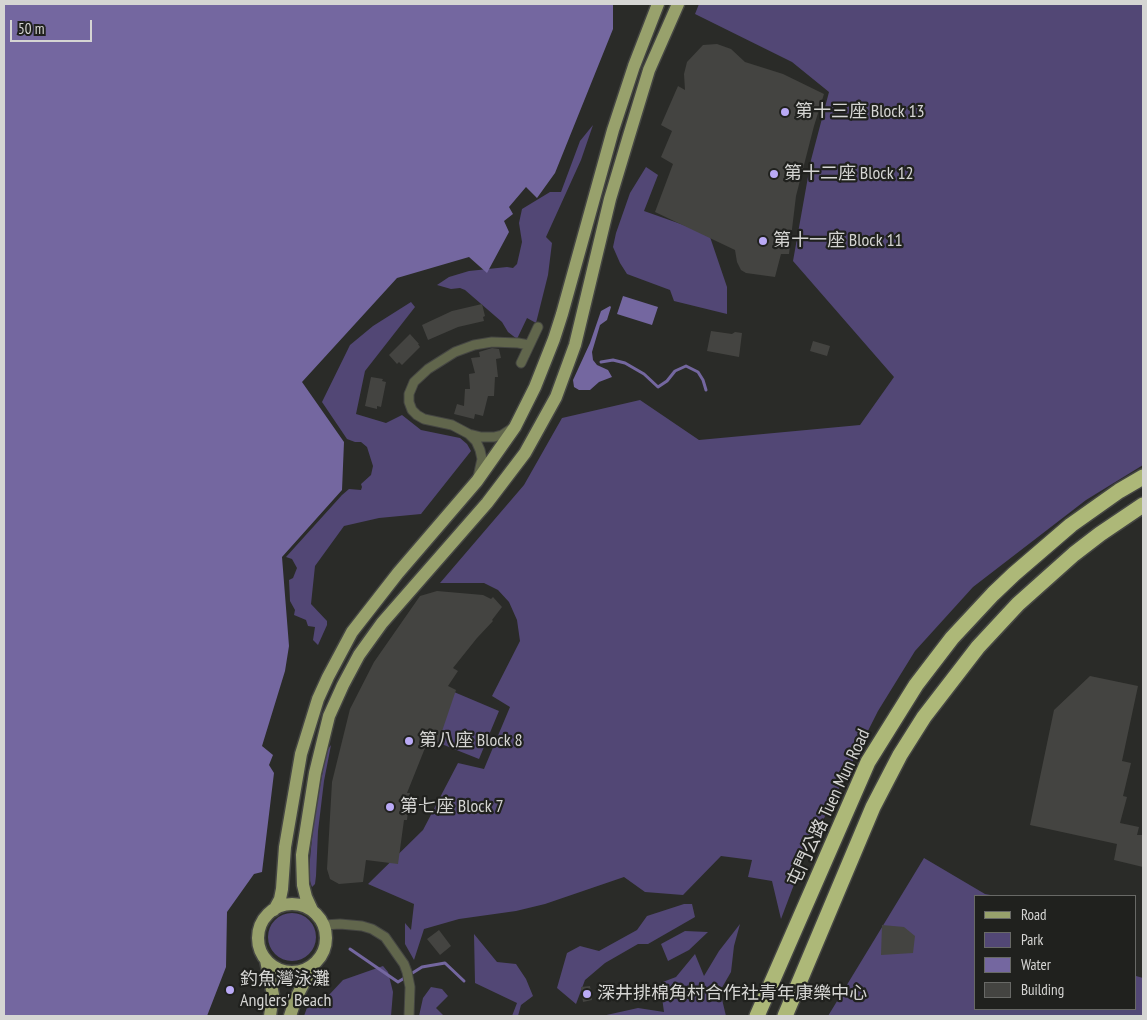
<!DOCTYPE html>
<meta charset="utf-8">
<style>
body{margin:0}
#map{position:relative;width:1147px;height:1020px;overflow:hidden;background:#2a2b28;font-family:"PT Sans Narrow",sans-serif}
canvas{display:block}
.frame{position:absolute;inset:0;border:5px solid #d5d5d3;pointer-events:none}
.legend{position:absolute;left:974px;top:895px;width:162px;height:115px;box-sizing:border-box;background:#20211e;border:1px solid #686966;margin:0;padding:6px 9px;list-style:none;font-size:15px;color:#d5d5d3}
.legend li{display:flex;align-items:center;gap:10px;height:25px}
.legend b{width:25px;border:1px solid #686966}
.scale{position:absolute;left:10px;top:20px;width:82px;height:22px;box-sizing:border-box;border:2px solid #d5d5d3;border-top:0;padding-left:6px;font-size:15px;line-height:18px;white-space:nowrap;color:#d5d5d3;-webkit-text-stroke:4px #20211e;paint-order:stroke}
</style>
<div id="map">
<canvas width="1147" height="1020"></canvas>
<div class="frame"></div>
<ul class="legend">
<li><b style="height:6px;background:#98a16c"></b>Road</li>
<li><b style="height:14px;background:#524775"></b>Park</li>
<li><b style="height:14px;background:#7467a0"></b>Water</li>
<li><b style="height:14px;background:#444441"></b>Building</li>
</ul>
<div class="scale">50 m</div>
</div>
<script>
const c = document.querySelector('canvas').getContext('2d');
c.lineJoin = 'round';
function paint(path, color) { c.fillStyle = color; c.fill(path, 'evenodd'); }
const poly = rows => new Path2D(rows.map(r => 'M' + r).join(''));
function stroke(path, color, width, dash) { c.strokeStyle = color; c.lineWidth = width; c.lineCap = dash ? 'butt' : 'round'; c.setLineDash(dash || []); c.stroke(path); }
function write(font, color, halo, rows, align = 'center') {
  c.font = font + ' "PT Sans Narrow","Noto Sans TC",sans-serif'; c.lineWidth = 4.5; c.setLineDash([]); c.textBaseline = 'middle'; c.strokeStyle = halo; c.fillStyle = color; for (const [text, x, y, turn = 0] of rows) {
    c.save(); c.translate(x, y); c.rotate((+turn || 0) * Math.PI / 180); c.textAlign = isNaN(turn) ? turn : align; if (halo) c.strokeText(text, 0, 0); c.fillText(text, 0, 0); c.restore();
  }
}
const green = poly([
 [699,4,1143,4,1143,465,1086,500,973,587,915,651,878,711,804,858,781,919,772,881,748,877,752,860,721,856,683,895,645,892,624,877,545,904,516,911,459,919,424,929,414,960,405,944,405,923,411,930,414,904,368,884,423,830,458,763,484,769,510,707,492,696,520,641,517,620,509,602,498,590,484,583,440,583,524,485,562,418,640,400,699,440,860,425,894,377,793,261,811,160,829,92,792,62,695,14],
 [593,125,581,160,546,237,552,243,548,275,536,323,527,318,517,339,508,332,502,322,465,290,460,288,451,289,437,285,449,277,469,271,507,267,513,268,517,264,522,242,519,223,522,209,550,192,561,192,580,141],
 [646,167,658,175,644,211,709,234,727,287,727,314,674,301,670,290,627,274,620,263,613,247,616,233,630,193],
 [411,302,415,307,365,371,356,414,386,423,402,415,421,430,460,438,467,444,471,451,421,514,379,518,344,526,315,566,311,604,327,621,327,625,318,645,313,640,315,627,308,626,306,620,294,615,295,610,290,601,289,580,293,578,297,568,292,559,286,557,342,495,349,489,361,490,362,487,361,484,371,475,373,466,367,447,361,442,355,442,347,439,322,402,350,345,373,326],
 [454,692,499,711,479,759,434,741],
 [331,745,324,781,318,831,316,876,315,884,312,887,310,881,310,859,313,827,326,752],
 [924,858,985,894,996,896,976,896,976,1009,1136,1009,1136,976,1143,978,1143,1016,828,1016],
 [684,904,692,904,695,917,648,944,638,944,605,963,585,980,576,1004,557,988,567,953,580,946,599,951,637,930,647,916],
 '268 937a24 24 0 1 1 48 0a24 24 0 1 1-48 0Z',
 [740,924,734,946,731,972,720,991,726,1016,602,1016,638,1008,664,1012,660,983,676,977,695,954,704,976,719,951],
 [685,931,708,932,689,950,668,961,661,944],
 [474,934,497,962,516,964,526,979,533,996,521,1005,518,1016,512,1016,517,1003,475,983],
 [383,966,388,972,393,992,391,1016,304,1016,309,1002,317,998,328,996,343,980],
 [431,987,442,989,448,996,436,1008,444,1016,419,1016,423,998]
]);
const water = poly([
 [4,4,613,4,613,29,555,173,537,198,526,187,509,207,513,214,504,221,509,232,487,273,469,257,397,278,302,382,344,442,342,490,282,557,289,646,285,671,262,746,273,755,269,765,274,773,262,872,254,874,227,912,226,967,207,1016,4,1016],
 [623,296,658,307,652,325,617,314],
 [610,306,611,307,607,320,600,325,592,352,593,360,597,365,608,370,612,377,599,382,590,390,579,390,574,387,573,380,590,343,601,311]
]);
const stream = poly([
 [601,362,613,360,625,363,644,374,658,387,667,381,675,371,686,366,698,372,703,380,706,390],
 [350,949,398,982,422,967,445,963,464,981]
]);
const building = poly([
 [717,44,731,49,745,62,783,74,824,94,814,126,796,196,789,254,781,254,775,277,746,273,741,270,737,262,735,250,655,212,673,164,661,157,672,131,661,125,678,86,685,90,684,74,687,62,703,45],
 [482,304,485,316,483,317,484,321,458,327,428,340,422,325,452,311],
 [711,331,732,334,735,332,742,333,739,357,707,351],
 [410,334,419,344,418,344,420,347,402,365,399,362,397,364,389,355],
 [813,341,830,346,827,356,810,351],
 [492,348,499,349,501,358,496,359,498,377,495,377,494,396,488,396,483,416,475,414,474,419,454,414,457,404,464,406,465,389,470,389,469,374,475,373,471,358,480,357,479,352],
 [371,377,383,379,382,381,386,382,381,407,377,406,377,409,365,406],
 [437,591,483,595,491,599,493,597,502,607,492,620,493,621,477,638,453,668,458,671,448,686,456,690,437,746,427,743,407,793,410,793,407,820,404,820,398,864,366,860,363,882,339,884,330,879,327,869,332,782,350,709,374,662,420,596],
 [1090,676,1138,686,1122,761,1131,763,1123,796,1127,797,1120,823,1139,827,1137,835,1143,835,1143,867,1114,860,1117,844,1030,825,1054,710],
 [882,925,904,927,915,936,913,953,881,955],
 [439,930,451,946,440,955,427,939],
 [590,986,592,1000,583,1002,581,987]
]);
const minor = poly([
 [521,363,538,327],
 [511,429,502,435,494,437,481,437,469,434,452,425,424,419,417,415,412,410,409,402,409,394,414,382,428,369,455,352,474,345,492,342,518,343,529,345],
 [469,434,476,441,480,450,482,459,478,477],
 [324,925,340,924,362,926,372,929,385,937,404,964,407,972,410,987,409,1016]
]);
const primary = poly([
 '258 938a34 34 0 1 1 68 0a34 34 0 1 1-68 0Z',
 [274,910,280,899,282,889,285,847,301,754,318,699,328,677,352,632,398,573,477,481,515,427,535,387,554,339,562,314,613,130,634,66,658,4],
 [312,910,306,897,303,885,302,855,315,773,329,716,343,685,359,655,382,623,487,503,525,453,556,397,575,345,610,199,628,139,649,70,678,4],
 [266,960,273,995,270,1016],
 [290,1016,296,998,313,965]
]);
const motorway = poly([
 [757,1016,868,762,916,685,952,638,993,594,1014,574,1071,525,1119,491,1143,477],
 [785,1016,873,807,900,755,924,717,978,647,1018,604,1074,554,1100,534,1143,505]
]);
const markers = [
 [785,112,5,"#baaaf6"],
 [774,174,5,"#baaaf6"],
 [763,241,5,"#baaaf6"],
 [409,741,5,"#baaaf6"],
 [390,807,5,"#baaaf6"],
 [230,990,5,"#baaaf6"],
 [587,994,5,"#baaaf6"]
];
const poiNames = [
 ["第十三座 Block 13",795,112],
 ["第十二座 Block 12",784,174],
 ["第十一座 Block 11",773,241],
 ["第八座 Block 8",419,741],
 ["第七座 Block 7",400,807],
 ["釣魚灣泳灘",240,980],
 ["Anglers' Beach",240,1001],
 ["深井排棉角村合作社青年康樂中心",597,994]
];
const streetNames = [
 ["屯門公路 Tuen Mun Road",829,808,-65]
];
paint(green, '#524775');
paint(water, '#7467a0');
stroke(stream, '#7467a0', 3);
paint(building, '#444441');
stroke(minor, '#454643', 11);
stroke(primary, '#454643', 15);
stroke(motorway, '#454643', 18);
stroke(minor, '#61664c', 9);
stroke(primary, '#98a16c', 12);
stroke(motorway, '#adb878', 15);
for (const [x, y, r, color] of markers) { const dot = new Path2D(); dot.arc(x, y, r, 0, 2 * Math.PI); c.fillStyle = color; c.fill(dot); stroke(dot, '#20211e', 2); }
write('18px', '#d5d5d3', '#20211e', poiNames, 'left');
write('18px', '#d5d5d3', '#20211e', streetNames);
</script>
